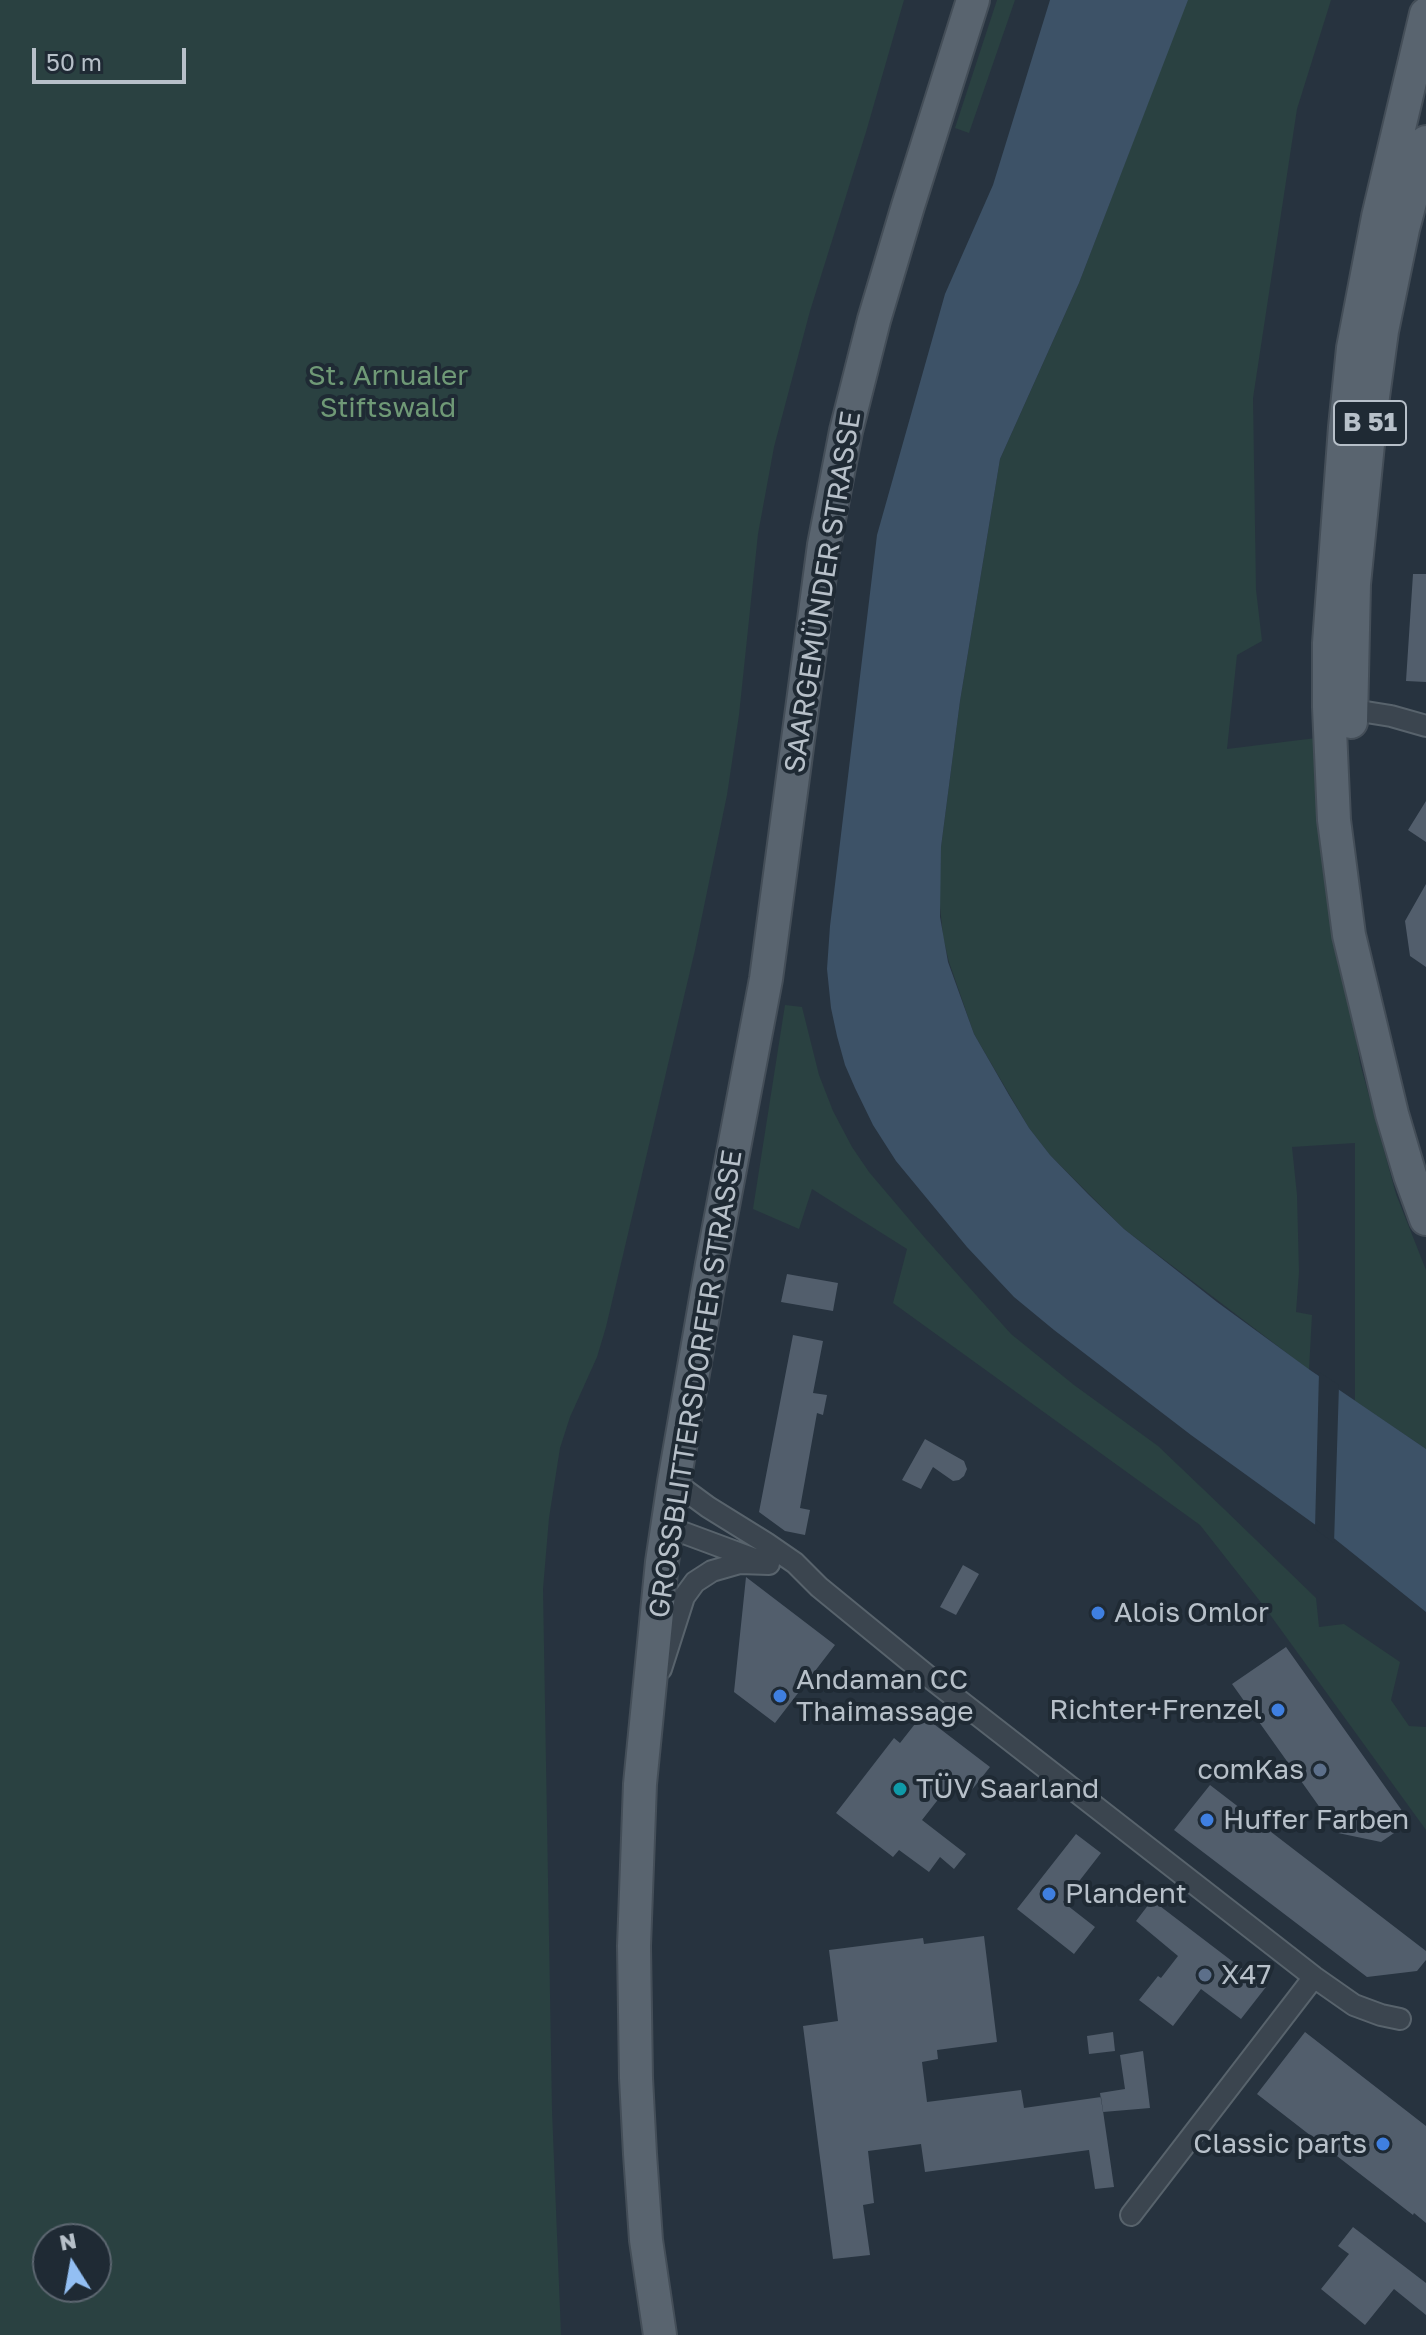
<!DOCTYPE html>
<meta charset="utf-8">
<style>
body{margin:0}
#map{position:relative;width:1426px;height:2335px;overflow:hidden;background:#27333f;font-family:"Golos Text",sans-serif}
canvas{display:block}
.north{position:absolute;left:32px;top:2223px;width:80px;height:80px;box-sizing:border-box;background:#1f2a34;border:2px solid #5c6670;border-radius:50%;rotate:349deg;font-size:22px;font-weight:700;line-height:32px;text-align:center;color:#b7c0c9}
.north::after{content:'';display:block;margin:auto;width:28px;height:36px;background:#93bff3;clip-path:polygon(50% 0,100% 100%,50% 72%,0 100%)}
.scale{position:absolute;left:32px;top:48px;width:154px;height:36px;box-sizing:border-box;border:4px solid #b7c0c9;border-top:0;padding-left:10px;font-size:24px;line-height:28px;white-space:nowrap;color:#b7c0c9;-webkit-text-stroke:6px #1f2a34;paint-order:stroke}
</style>
<div id="map">
<canvas width="1426" height="2335"></canvas>
<div class="north">N</div>
<div class="scale">50 m</div>
</div>
<script>
const c = document.querySelector('canvas').getContext('2d');
c.lineJoin = 'round';
function paint(path, color) { c.fillStyle = color; c.fill(path, 'evenodd'); }
const poly = rows => new Path2D(rows.map(r => 'M' + r).join(''));
function stroke(path, color, width, dash) { c.strokeStyle = color; c.lineWidth = width; c.lineCap = dash ? 'butt' : 'round'; c.setLineDash(dash || []); c.stroke(path); }
function write(font, color, halo, rows, align = 'center') {
  c.font = font + ' "Golos Text",sans-serif'; c.lineWidth = 8; c.setLineDash([]); c.textBaseline = 'middle'; c.strokeStyle = halo; c.fillStyle = color; for (const [text, x, y, turn = 0] of rows) {
    c.save(); c.translate(x, y); c.rotate((+turn || 0) * Math.PI / 180); c.textAlign = isNaN(turn) ? turn : align; if (halo) c.strokeText(text, 0, 0); c.fillText(text, 0, 0); c.restore();
  }
}
const green = poly([
 [0,0,904,0,866,132,810,311,774,447,758,534,739,715,727,795,695,950,606,1327,597,1357,570,1417,560,1448,549,1518,543,1589,552,2110,561,2335,0,2335],
 [48,2239,96,2239,96,2287,48,2287],
 [997,0,1015,0,969,133,955,128],
 [1187,0,1331,0,1297,109,1253,398,1256,590,1262,641,1237,655,1227,749,1316,738,1323,823,1360,1063,1396,1194,1426,1270,1426,1449,1355,1401,1355,1143,1292,1147,1297,1195,1299,1272,1296,1312,1312,1315,1309,1370,1124,1229,1050,1155,1029,1128,974,1034,949,962,943,937,939,895,941,847,960,701,1000,459,1079,283],
 [785,1005,802,1007,819,1075,833,1111,852,1147,869,1172,925,1238,1011,1334,1074,1385,1158,1446,1224,1509,1316,1598,1319,1627,1344,1624,1400,1662,1391,1700,1409,1726,1426,1727,1426,1830,1263,1605,1200,1525,893,1303,907,1249,812,1189,799,1229,753,1209]
]);
const water = poly([
 [1050,0,1188,0,1079,283,1000,459,960,701,941,847,940,917,948,962,974,1034,1009,1095,1029,1128,1050,1155,1088,1194,1124,1229,1217,1302,1310,1370,1426,1449,1426,1612,1335,1539,1191,1435,1054,1330,1014,1297,967,1247,896,1161,873,1125,855,1088,845,1065,837,1036,831,1008,827,969,830,926,877,535,945,294,993,185]
]);
const pier = poly([
 [1319,1372,1339,1385,1334,1543,1315,1529]
]);
const building = poly([
 [1413,574,1426,574,1426,682,1406,681],
 [1426,801,1426,842,1408,830],
 [1426,884,1426,967,1410,956,1405,921],
 [787,1274,838,1283,833,1311,781,1302],
 [793,1335,823,1341,813,1393,827,1395,823,1415,817,1413,800,1508,810,1510,805,1535,785,1531,759,1512],
 [925,1439,964,1461,967,1469,964,1476,959,1480,953,1481,933,1467,921,1489,902,1480],
 [963,1565,979,1574,956,1615,940,1607],
 [746,1577,835,1645,775,1723,734,1692],
 [1286,1647,1410,1822,1381,1842,1338,1833,1232,1684],
 [922,1715,990,1767,967,1796,951,1783,922,1820,966,1854,954,1869,940,1857,929,1872,899,1850,893,1857,836,1813,894,1738,900,1743],
 [1210,1785,1426,1951,1426,1960,1417,1971,1367,1977,1174,1830],
 [1076,1834,1101,1853,1063,1902,1095,1927,1074,1954,1017,1909],
 [1152,1900,1266,1987,1241,2019,1201,1989,1173,2026,1139,2000,1158,1976,1161,1978,1178,1956,1136,1921],
 [984,1936,997,2042,937,2050,938,2059,922,2062,927,2102,1021,2090,1024,2108,1101,2097,1114,2187,1095,2189,1089,2150,925,2172,921,2144,868,2151,874,2203,863,2205,870,2255,833,2259,803,2026,838,2021,829,1950,923,1938,924,1944],
 [1113,2032,1115,2051,1089,2054,1087,2036],
 [1305,2032,1426,2126,1426,2223,1414,2213,1413,2215,1257,2094],
 [1143,2051,1150,2108,1103,2112,1100,2093,1125,2089,1120,2055],
 [1353,2227,1426,2283,1426,2315,1394,2289,1365,2325,1321,2289,1349,2254,1338,2246]
]);
const street = poly([
 [1341,708,1391,716,1426,726],
 [674,1482,708,1507,766,1543,795,1563,819,1587,929,1677,1314,1977,1354,2005,1381,2015,1400,2019],
 [668,1527,757,1560],
 [661,1669,684,1597,695,1582,712,1571,740,1563,769,1564],
 [1131,2215,1314,1977]
]);
const primary = poly([
 [1426,14,1378,217,1353,348,1345,427,1329,643,1329,707,1334,820,1349,935,1392,1114,1410,1175,1426,1219],
 [1351,722,1354,584,1372,404,1382,331,1403,229,1426,142],
 [660,2335,646,2240,640,2154,636,2078,634,1946,640,1784,662,1562,674,1482,712,1264,766,979,824,545,846,431,874,320,908,206,973,0]
]);
const markers = [
 [1098,1613,8,"#3f7fe0"],
 [780,1696,8,"#3f7fe0"],
 [1278,1710,8,"#3f7fe0"],
 [1320,1770,8,"#5c6f8a"],
 [900,1789,8,"#0f9aa8"],
 [1207,1820,8,"#3f7fe0"],
 [1049,1894,8,"#3f7fe0"],
 [1205,1975,8,"#5c6f8a"],
 [1383,2144,8,"#3f7fe0"]
];
const shields = [
 [1370,423,72]
];
const shieldNames = [
 ["B 51",1370,423]
];
const parkNames = [
 ["St. Arnualer",388,376],
 ["Stiftswald",388,408]
];
const streetNames = [
 ["SAARGEMÜNDER STRASSE",823,592,-81],
 ["GROSSBLITTERSDORFER STRASSE",696,1384,-81]
];
const poiNames = [
 ["Alois Omlor",1114,1613],
 ["Andaman CC",796,1680],
 ["Thaimassage",796,1712],
 ["Richter+Frenzel",1262,1710,"right"],
 ["comKas",1304,1770,"right"],
 ["TÜV Saarland",916,1789],
 ["Huffer Farben",1223,1820],
 ["Plandent",1065,1894],
 ["X47",1221,1975],
 ["Classic parts",1367,2144,"right"]
];
paint(green, '#2a4141');
paint(water, '#3d5267');
paint(pier, '#27333f');
paint(building, '#525e6c');
stroke(street, '#58636c', 24);
stroke(primary, '#444e58', 36);
stroke(street, '#3b454f', 20);
stroke(primary, '#59646f', 32);
for (const [x, y, r, color] of markers) { const dot = new Path2D(); dot.arc(x, y, r, 0, 2 * Math.PI); c.fillStyle = color; c.fill(dot); stroke(dot, '#1f2a34', 3); }
for (const [x, y, w] of shields) { const box = new Path2D(); box.roundRect(x - w / 2, y - 22, w, 44, 6); c.fillStyle = '#1f2a34'; c.fill(box); stroke(box, '#b7c0c9', 2); }
write('bold 26px', '#b7c0c9', null, shieldNames);
write('28px', '#6f9976', '#1f2a34', parkNames);
write('28px', '#b7c0c9', '#1f2a34', streetNames);
write('28px', '#b7c0c9', '#1f2a34', poiNames, 'left');
</script>
